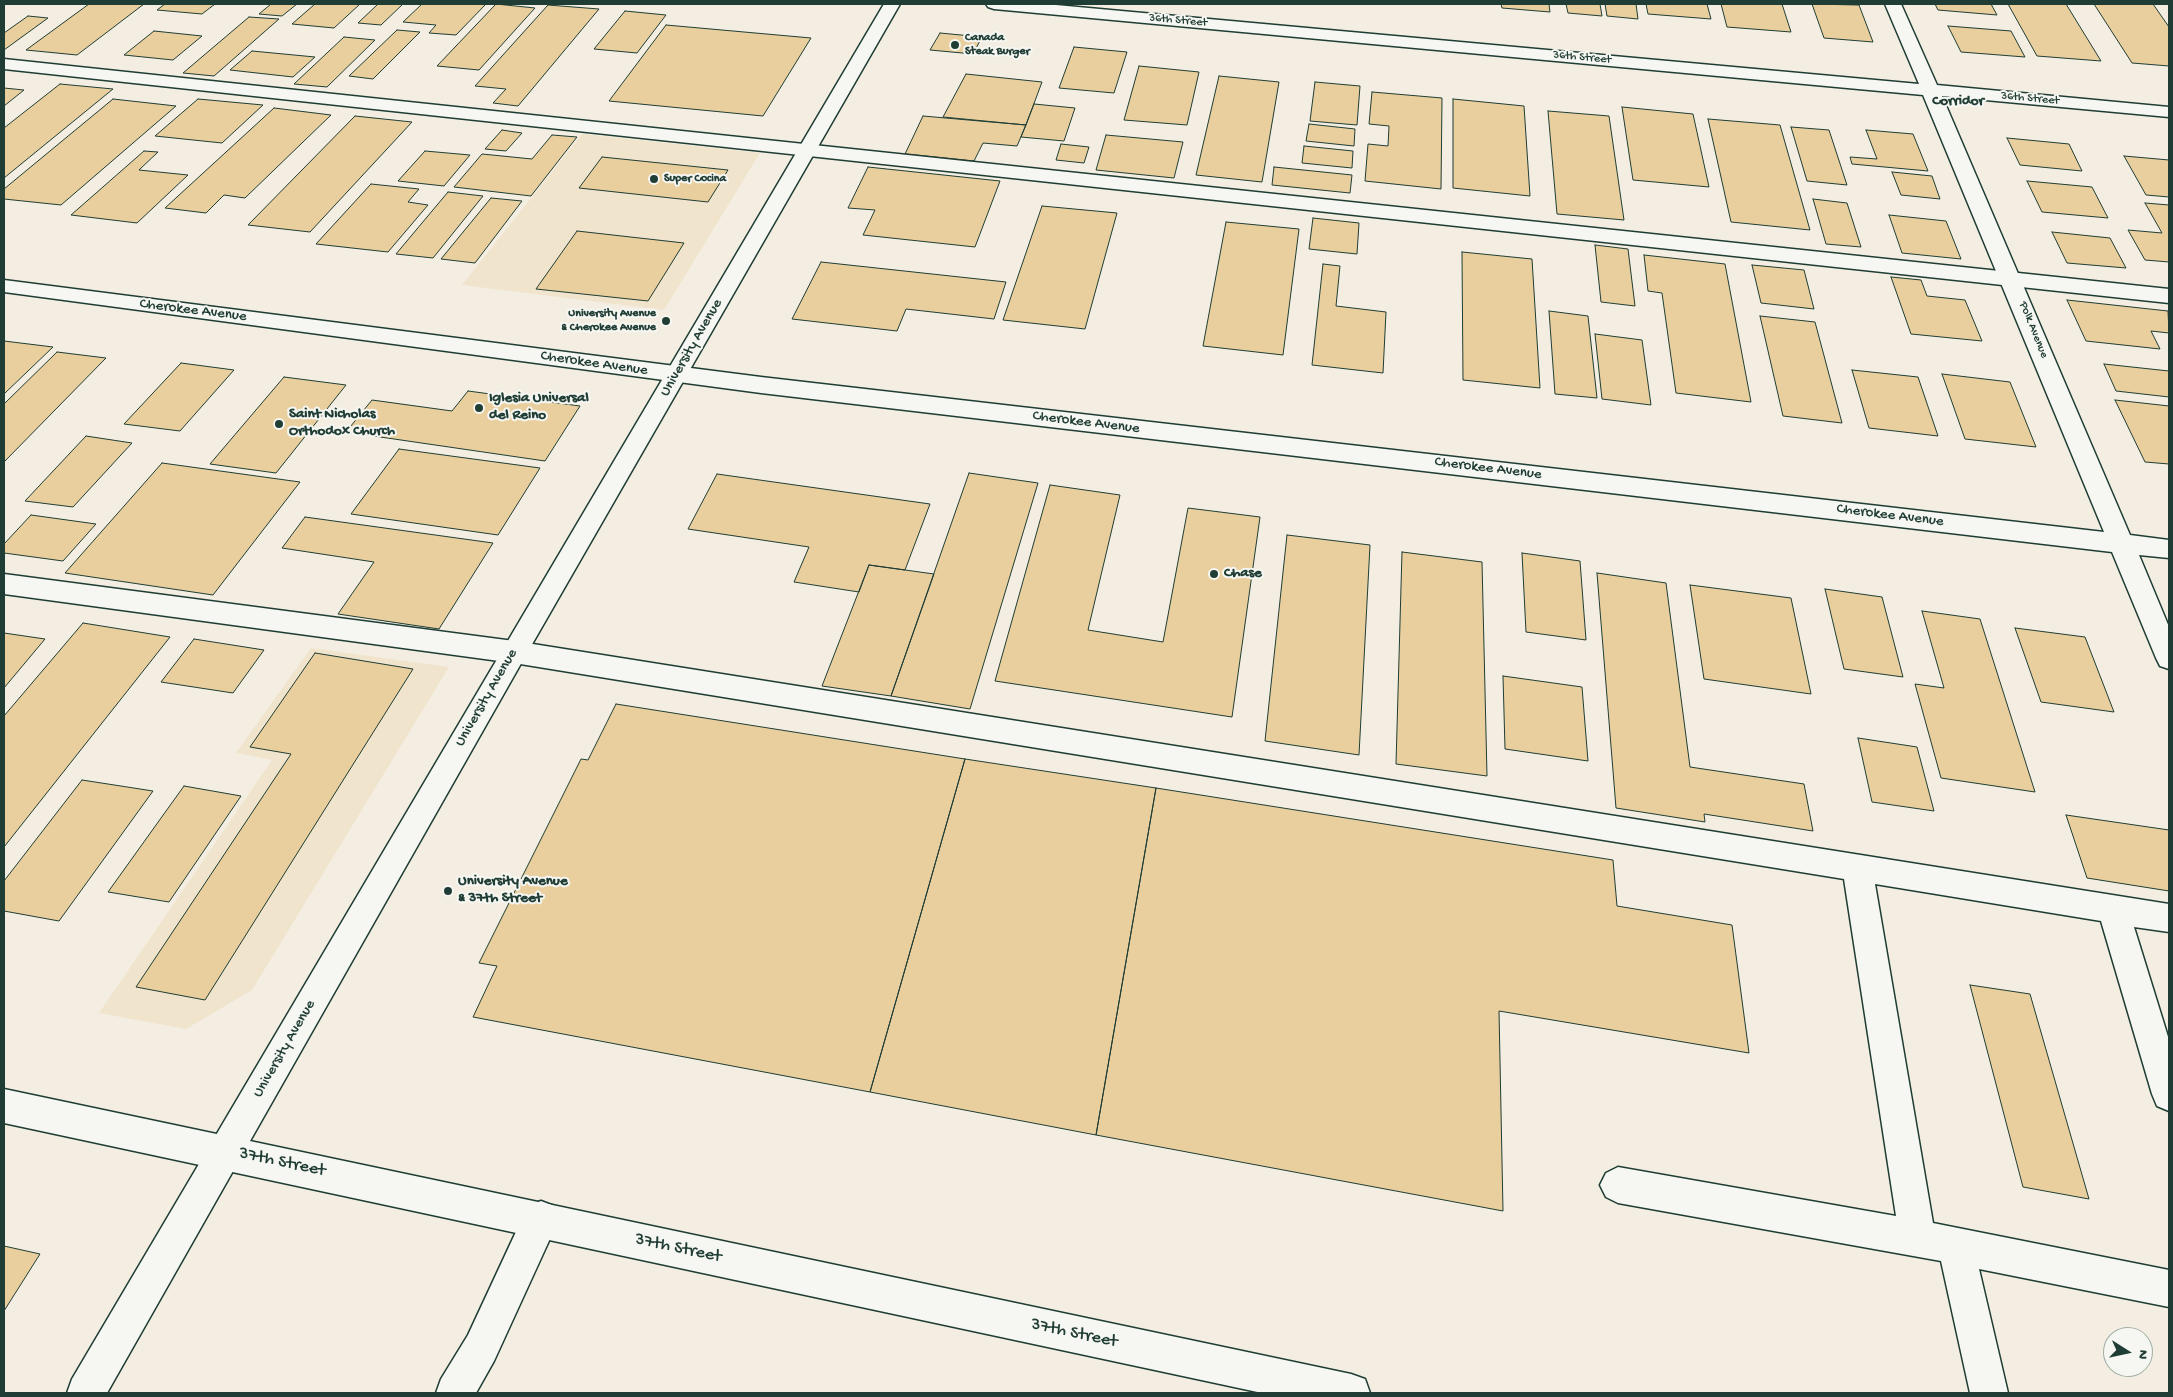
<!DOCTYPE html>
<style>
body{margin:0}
#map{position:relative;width:2173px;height:1397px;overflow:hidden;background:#f3eee1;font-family:"Gochi Hand",sans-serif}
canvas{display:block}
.frame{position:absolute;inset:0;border:5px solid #1f3d34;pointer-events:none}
.north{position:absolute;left:2103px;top:1327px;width:50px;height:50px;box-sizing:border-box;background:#f6f6f2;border:1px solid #a0aca6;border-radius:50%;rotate:100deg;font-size:14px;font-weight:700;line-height:20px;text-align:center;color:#1f3d34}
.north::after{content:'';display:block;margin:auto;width:18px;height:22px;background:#1f3d34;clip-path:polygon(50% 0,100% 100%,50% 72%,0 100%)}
</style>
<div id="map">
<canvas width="2173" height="1397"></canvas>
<div class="frame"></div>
<div class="north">N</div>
</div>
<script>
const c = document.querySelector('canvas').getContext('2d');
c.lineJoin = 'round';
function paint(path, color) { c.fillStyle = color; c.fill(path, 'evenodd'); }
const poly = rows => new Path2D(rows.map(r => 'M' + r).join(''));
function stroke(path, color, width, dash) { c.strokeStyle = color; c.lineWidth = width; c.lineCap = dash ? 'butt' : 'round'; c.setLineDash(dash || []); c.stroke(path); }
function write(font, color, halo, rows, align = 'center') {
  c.font = font + ' "Gochi Hand",sans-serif'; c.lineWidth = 4; c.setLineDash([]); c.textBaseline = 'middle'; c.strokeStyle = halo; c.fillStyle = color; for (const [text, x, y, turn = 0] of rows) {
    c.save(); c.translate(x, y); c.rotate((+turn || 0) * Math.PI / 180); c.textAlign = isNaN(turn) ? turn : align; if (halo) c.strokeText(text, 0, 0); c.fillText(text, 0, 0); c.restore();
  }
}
const built = poly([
 [582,134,760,153,664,310,462,285],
 [311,648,449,667,252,990,186,1029,99,1013,272,760,236,753]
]);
const building = poly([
 [89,4,144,4,77,55,26,50,89,4],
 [165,4,215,4,202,14,157,10,165,4],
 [271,4,297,4,282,16,259,14,271,4],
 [315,4,360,4,334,28,292,24,315,4],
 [378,4,403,4,381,25,358,23,378,4],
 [422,4,486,4,456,35,429,33,436,25,403,22,422,4],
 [496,4,535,8,479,70,437,66,496,4],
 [1501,4,1549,4,1550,12,1502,8,1501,4],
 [1566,4,1600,4,1602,16,1568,13,1566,4],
 [1605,4,1636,4,1638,19,1607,16,1605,4],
 [1646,4,1707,4,1711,19,1648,14,1646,4],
 [1721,4,1782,4,1791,32,1727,27,1721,4],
 [1812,4,1859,5,1873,42,1824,38,1812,4],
 [1935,4,1991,4,1997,15,1938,10,1935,4],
 [2008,4,2066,4,2101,61,2037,56,2008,4],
 [2094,4,2153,4,2169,27,2169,66,2132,63,2094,4],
 [548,5,599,9,518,106,493,103,506,89,475,86,548,5],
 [625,11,666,15,637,53,594,49,625,11],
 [28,16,48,18,4,50,4,33,28,16],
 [249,17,279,19,214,76,183,73,249,17],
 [666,25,811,38,763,116,609,101,666,25],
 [1948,26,2011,31,2025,57,1961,52,1948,26],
 [397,30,420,32,373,79,349,76,397,30],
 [154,31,202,36,173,60,124,55,154,31],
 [940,33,982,37,973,54,930,50,940,33],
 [344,37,375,40,327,87,294,84,344,37],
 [1074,47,1127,52,1114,93,1059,88,1074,47],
 [252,51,315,57,293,77,230,70,252,51],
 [1139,66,1199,72,1187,125,1124,120,1139,66],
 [966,74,1042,82,1026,125,943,117,966,74],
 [1219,76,1279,82,1262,182,1196,175,1219,76],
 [1315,82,1360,86,1357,125,1310,121,1315,82],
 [60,84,113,89,4,178,4,128,60,84],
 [4,88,24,90,4,106,4,88],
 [1372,92,1442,98,1441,189,1365,181,1368,144,1388,146,1389,126,1369,124,1372,92],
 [113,99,176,106,61,205,4,199,4,189,113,99],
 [198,99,263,105,222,143,155,136,198,99],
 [1453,99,1524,106,1530,196,1453,188,1453,99],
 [1034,104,1075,108,1064,141,1021,137,1034,104],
 [1622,107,1693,114,1709,187,1633,180,1622,107],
 [274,108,331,115,245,198,224,195,206,213,165,208,274,108],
 [1548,111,1609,116,1624,220,1557,214,1548,111],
 [355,116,412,122,310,232,248,225,355,116],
 [923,116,991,122,1026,125,1017,146,983,143,974,161,905,154,923,116],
 [1708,119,1780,125,1810,230,1731,222,1708,119],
 [1309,124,1355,129,1354,146,1306,141,1309,124],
 [1791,127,1829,130,1847,185,1807,181,1791,127],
 [502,130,522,133,506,151,485,149,502,130],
 [1866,130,1913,134,1928,171,1852,164,1850,157,1877,159,1866,130],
 [552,135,577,137,531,196,454,187,482,154,532,159,552,135],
 [1106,135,1183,142,1174,178,1096,170,1106,135],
 [2007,138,2069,144,2082,171,2020,165,2007,138],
 [1061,144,1089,147,1084,163,1056,160,1061,144],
 [1304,146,1353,151,1352,168,1302,163,1304,146],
 [144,151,158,152,139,170,188,175,137,223,71,215,144,151],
 [425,151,470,155,444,186,398,181,425,151],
 [2124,156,2169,160,2169,197,2146,195,2124,156],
 [602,157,728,170,708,202,579,188,602,157],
 [868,167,1000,181,975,247,863,235,875,210,848,208,868,167],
 [1274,167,1352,175,1350,193,1272,185,1274,167],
 [1892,172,1932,176,1940,199,1901,195,1892,172],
 [2027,181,2092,187,2108,218,2042,212,2027,181],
 [371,184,419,189,408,202,428,205,388,252,316,244,371,184],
 [448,192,483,196,433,258,396,254,448,192],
 [491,198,522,201,475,263,441,259,491,198],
 [1813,199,1847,203,1861,247,1826,244,1813,199],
 [2145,203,2169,205,2169,262,2145,260,2128,230,2162,233,2145,203],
 [1042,206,1117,213,1085,329,1003,320,1042,206],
 [1889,215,1946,221,1961,259,1902,253,1889,215],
 [1313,218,1359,223,1357,254,1309,249,1313,218],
 [1226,222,1299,229,1283,355,1203,346,1226,222],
 [577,231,684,243,648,301,536,289,577,231],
 [2052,232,2110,238,2126,268,2067,263,2052,232],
 [1595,245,1628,249,1635,306,1601,302,1595,245],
 [1462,252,1532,259,1540,388,1463,380,1462,252],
 [1644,255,1725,264,1751,402,1676,393,1662,293,1648,291,1644,255],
 [821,262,1006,282,994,319,906,309,897,331,792,319,821,262],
 [1323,264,1340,266,1336,306,1386,312,1383,373,1312,365,1323,264],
 [1752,265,1804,270,1814,309,1761,303,1752,265],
 [1891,277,1921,280,1927,296,1965,300,1982,341,1911,334,1891,277],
 [2067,300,2168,311,2169,333,2151,331,2160,349,2086,341,2067,300],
 [1549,311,1588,316,1597,398,1555,394,1549,311],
 [1760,316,1815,322,1842,423,1783,416,1760,316],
 [1595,334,1642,340,1651,405,1602,399,1595,334],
 [4,341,53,347,4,394,4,341],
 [57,352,106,358,4,462,4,404,57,352],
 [181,363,234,370,180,431,124,424,181,363],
 [2104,364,2169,371,2169,397,2116,391,2104,364],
 [1852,370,1918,377,1938,436,1869,428,1852,370],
 [1942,374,2010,382,2036,447,1965,439,1942,374],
 [284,377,346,385,276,473,210,464,284,377],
 [468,391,580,406,545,461,346,432,372,400,452,411,468,391],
 [2115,400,2169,406,2169,464,2145,462,2115,400],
 [86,436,132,443,73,507,25,501,86,436],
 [399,449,540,468,498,535,351,514,399,449],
 [162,463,300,482,213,595,65,573,162,463],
 [969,473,1038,483,970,709,891,696,969,473],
 [717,474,930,504,905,570,869,565,859,592,794,582,809,547,688,529,717,474],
 [1050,485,1120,495,1088,630,1163,642,1188,508,1260,517,1232,717,995,681,1050,485],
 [31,515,96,524,63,561,4,553,4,544,31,515],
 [305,517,493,543,439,629,338,614,374,562,282,548,305,517],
 [1287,535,1370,545,1359,755,1265,741,1287,535],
 [1402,552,1482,562,1487,776,1396,764,1402,552],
 [1522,553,1580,561,1586,640,1526,632,1522,553],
 [869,565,934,574,891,696,822,686,869,565],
 [1597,573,1666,583,1690,767,1804,784,1813,831,1704,814,1705,822,1616,808,1597,573],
 [1690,585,1791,598,1811,694,1704,679,1690,585],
 [1825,589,1882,597,1903,677,1844,669,1825,589],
 [1922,611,1980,619,2035,792,1941,778,1915,684,1944,688,1922,611],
 [83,623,170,637,4,847,4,716,83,623],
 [2015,628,2085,637,2114,712,2041,702,2015,628],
 [4,633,45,639,4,688,4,633],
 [194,639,264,650,233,693,161,682,194,639],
 [315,653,413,669,205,1000,136,987,291,754,250,747,315,653],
 [1503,676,1582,687,1588,761,1505,749,1503,676],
 [616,704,965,759,870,1092,473,1017,497,966,479,963,581,759,588,760,616,704],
 [1858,738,1917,747,1934,811,1872,802,1858,738],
 [965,759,1156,788,1096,1135,870,1092,965,759],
 [82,780,153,791,59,921,4,911,4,881,82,780],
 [184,786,241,796,169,902,108,892,184,786],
 [1156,788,1613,860,1617,906,1732,925,1749,1053,1499,1011,1503,1211,1096,1135,1156,788],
 [2066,815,2169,830,2169,891,2087,878,2066,815],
 [1970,985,2030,994,2089,1199,2023,1187,1970,985],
 [4,1246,40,1254,4,1311,4,1246]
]);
const service = poly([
 [4,59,2169,289,2169,303,4,69,4,59],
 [4,574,514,641,2169,904,2169,932,2134,927,2169,1040,2169,1111,2157,1106,2152,1094,2101,921,1875,884,1933,1223,2169,1270,2169,1307,1979,1269,2008,1393,1970,1393,1941,1261,1618,1203,1606,1197,1600,1185,1606,1173,1618,1167,1896,1216,1844,879,514,663,4,594,4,574],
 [541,1201,554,1206,559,1219,494,1361,476,1393,436,1393,441,1379,468,1335,528,1206,541,1201]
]);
const minor = poly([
 [986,4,1045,4,1919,84,1885,4,1901,4,1937,85,2169,107,2169,117,1942,96,2130,535,2169,540,2169,558,2139,555,2169,627,2169,669,2160,666,2156,658,2112,552,761,393,4,292,4,280,761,377,2104,532,1923,95,994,9,988,7,986,4],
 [4,1089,1351,1374,1365,1379,1370,1393,1262,1393,4,1123,4,1089]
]);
const primary = poly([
 [884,4,900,4,523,660,107,1393,67,1393,72,1379,884,4]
]);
const markers = [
 [955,45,5,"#1f3d34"],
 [654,179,5,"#1f3d34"],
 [666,321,5,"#1f3d34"],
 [479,408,5,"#1f3d34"],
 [279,424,5,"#1f3d34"],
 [1214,574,5,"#1f3d34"],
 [448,891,5,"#1f3d34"]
];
const farStreetnames = [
 ["36th Street",1178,21,5],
 ["36th Street",1582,58,5],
 ["36th Street",2030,99,5],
 ["Polk Avenue",2033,330,68]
];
const farPoinames = [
 ["Canada",965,38],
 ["Steak Burger",965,52],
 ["Super Cocina",664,179],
 ["University Avenue",656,314,"right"],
 ["& Cherokee Avenue",656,328,"right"]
];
const farQuarternames = [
 ["Corridor",1958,102]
];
const streetNames = [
 ["Cherokee Avenue",193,311,7],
 ["University Avenue",692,348,-60],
 ["Cherokee Avenue",594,364,8],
 ["Cherokee Avenue",1086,423,7],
 ["Cherokee Avenue",1488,469,7],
 ["Cherokee Avenue",1890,516,7],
 ["University Avenue",487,698,-60],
 ["University Avenue",285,1049,-60]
];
const poiNames = [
 ["Iglesia Universal",489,399],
 ["del Reino",489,416],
 ["Saint Nicholas",289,415],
 ["Orthodox Church",289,432],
 ["Chase",1224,574],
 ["University Avenue",458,882],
 ["& 37th Street",458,899]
];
const nearStreetnames = [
 ["37th Street",282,1163,12],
 ["37th Street",678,1249,12],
 ["37th Street",1074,1334,12]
];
paint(built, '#f0e4cd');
paint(building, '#e9ce9e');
stroke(building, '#1f3d34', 1);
stroke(service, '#1f3d34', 3);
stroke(minor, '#1f3d34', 3);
stroke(primary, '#1f3d34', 3);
paint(service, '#f6f6f2');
paint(minor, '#f6f6f2');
paint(primary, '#f6f6f2');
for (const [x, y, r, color] of markers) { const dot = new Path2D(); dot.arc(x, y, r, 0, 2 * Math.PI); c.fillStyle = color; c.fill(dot); stroke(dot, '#f6f6f2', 2); }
write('12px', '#1f3d34', '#f6f6f2', farStreetnames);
write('bold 12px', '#1f3d34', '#f6f6f2', farPoinames, 'left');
write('bold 15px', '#1f3d34', '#f6f6f2', farQuarternames);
write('15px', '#1f3d34', '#f6f6f2', streetNames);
write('bold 15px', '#1f3d34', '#f6f6f2', poiNames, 'left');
write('18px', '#1f3d34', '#f6f6f2', nearStreetnames);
</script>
